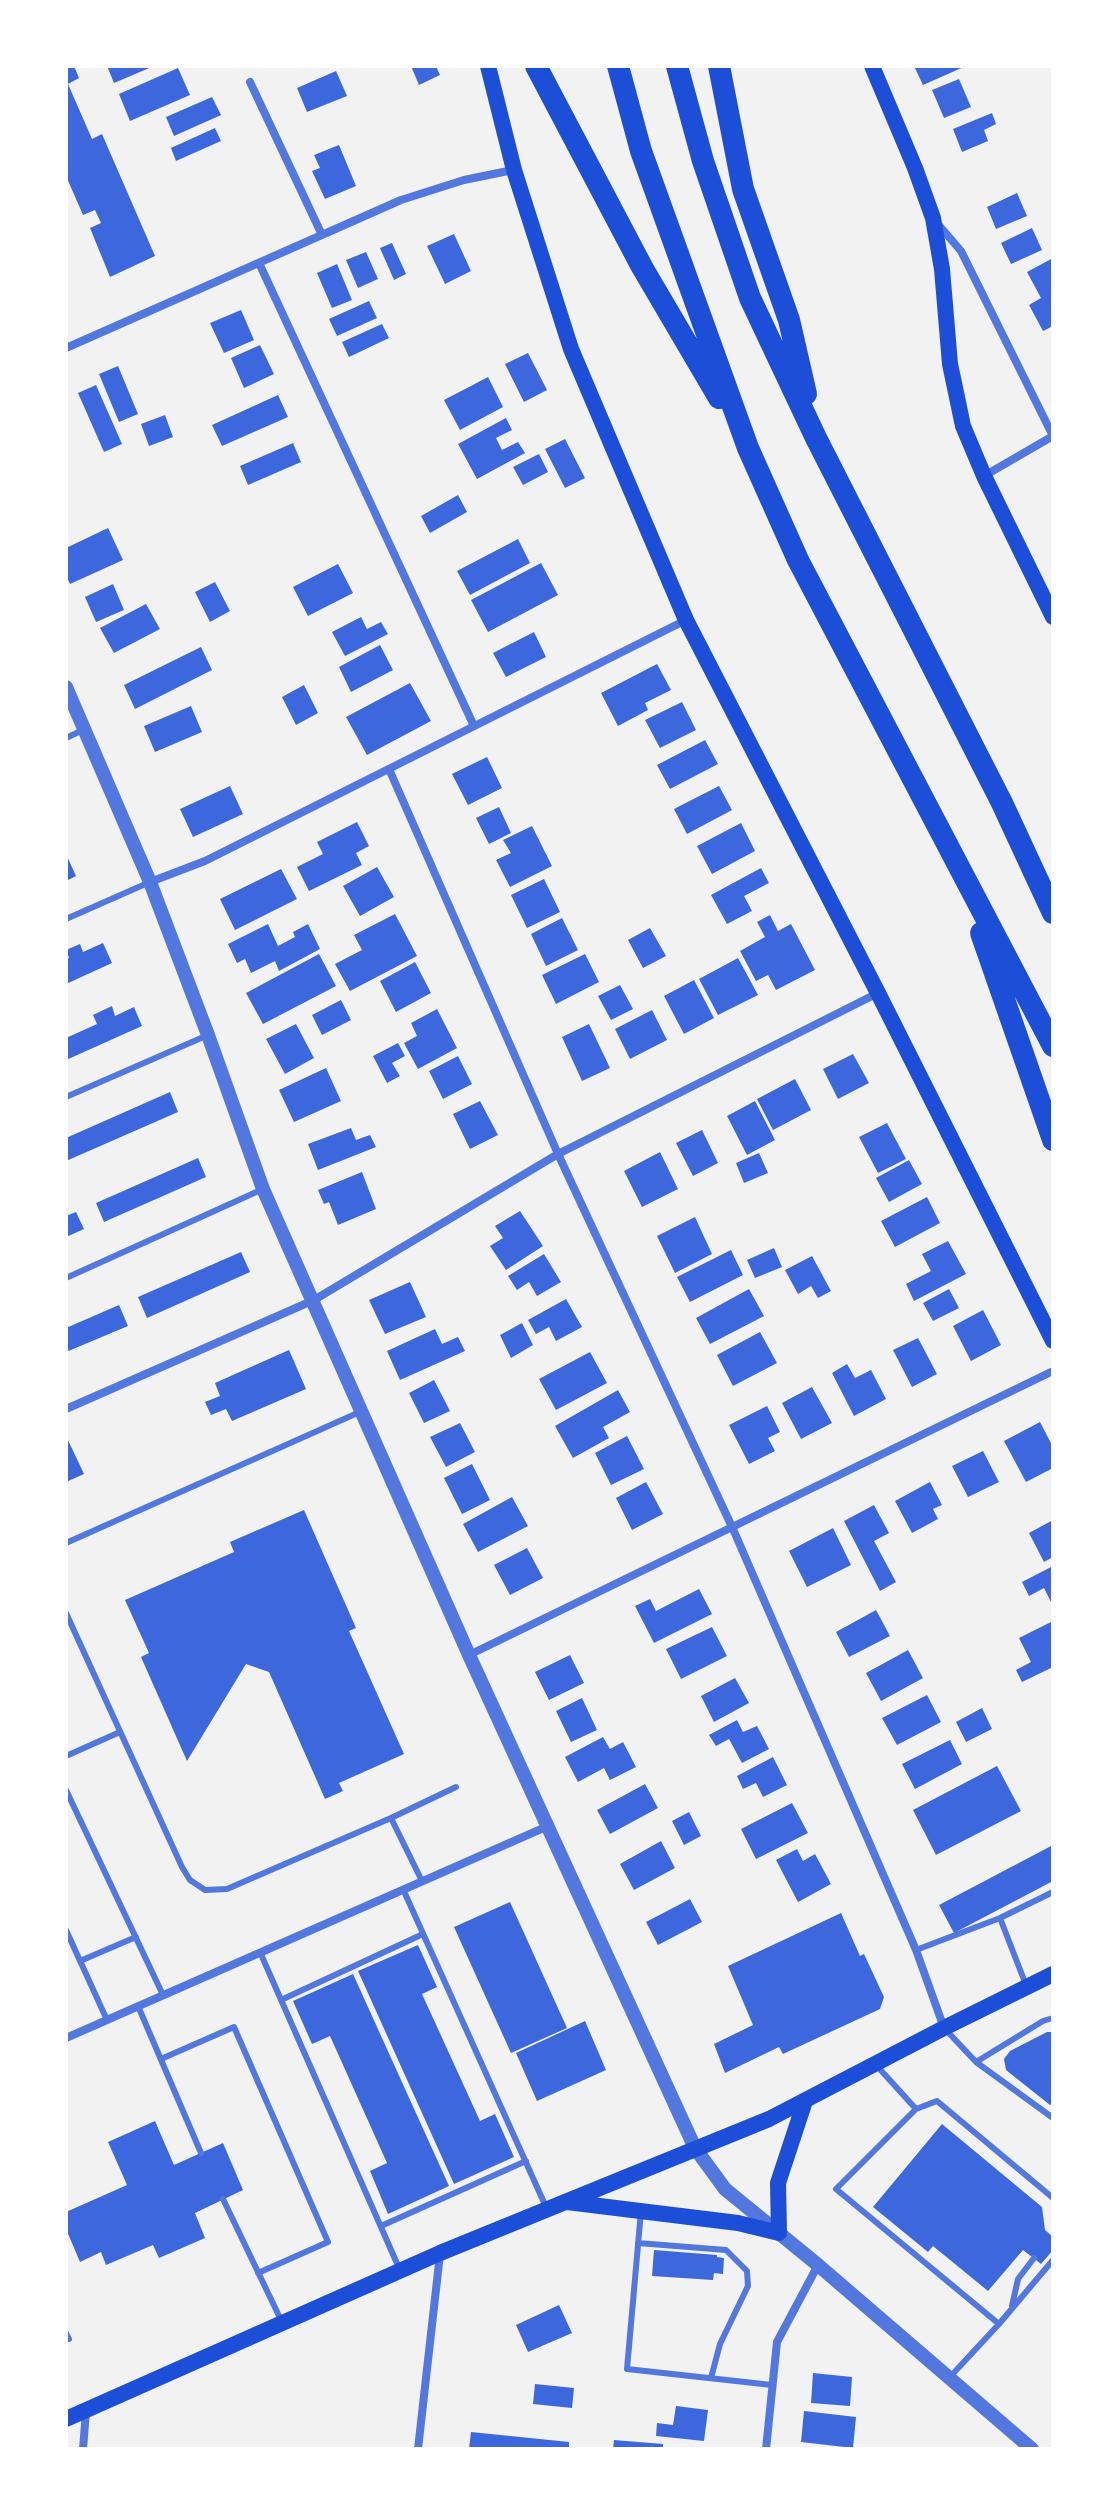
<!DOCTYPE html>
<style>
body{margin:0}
#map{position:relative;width:1119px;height:2515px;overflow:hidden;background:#f2f2f2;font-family:"Noto Sans",sans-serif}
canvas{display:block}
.frame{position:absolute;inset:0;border:68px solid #fff;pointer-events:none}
</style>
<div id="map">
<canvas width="1119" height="2515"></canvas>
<div class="frame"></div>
</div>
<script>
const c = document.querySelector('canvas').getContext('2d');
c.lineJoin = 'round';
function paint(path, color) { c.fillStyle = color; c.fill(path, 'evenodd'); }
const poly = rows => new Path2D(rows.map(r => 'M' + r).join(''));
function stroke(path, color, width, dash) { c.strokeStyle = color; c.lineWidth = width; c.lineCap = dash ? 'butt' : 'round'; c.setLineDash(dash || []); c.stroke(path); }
const building = poly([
 [66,66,74,66,79,78,68,84,92,139,102,134,155,256,110,277,90,228,101,223,95,210,83,215,66,176],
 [107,66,154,66,114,83],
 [411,66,436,66,440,75,419,85],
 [914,66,966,66,923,85],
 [178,68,190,95,130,121,119,94],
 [336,71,347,96,307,112,297,88],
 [959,79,971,107,944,118,932,90],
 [212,97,221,115,174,136,166,117],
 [992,113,996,124,984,130,988,141,962,152,953,129],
 [215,128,221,141,176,161,171,148],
 [339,145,356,186,325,199,312,171,320,168,314,155],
 [1017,193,1027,216,996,229,987,207],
 [1032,228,1042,250,1011,264,1001,243],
 [454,234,471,271,445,284,427,246],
 [392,243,406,274,394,280,380,248],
 [366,252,378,279,358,288,346,260],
 [1053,258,1053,326,1043,331,1029,305,1041,298,1027,272],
 [337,264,352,300,332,308,317,273],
 [369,301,377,318,337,336,329,319],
 [241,310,254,340,224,353,210,323],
 [382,324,389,338,349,357,342,342],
 [260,345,274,374,244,388,231,358],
 [528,353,547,390,524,402,505,364],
 [118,366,138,414,119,422,99,374],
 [488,377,503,407,460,430,444,400],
 [96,385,122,444,104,452,78,393],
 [278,395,288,417,222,446,212,425],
 [165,415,173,437,149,446,141,424],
 [506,418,512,430,496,438,502,450,518,442,525,453,477,479,458,444],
 [565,439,585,478,565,488,545,449],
 [293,443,301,462,248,485,240,466],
 [539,454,548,472,523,485,513,467],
 [458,495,467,512,430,533,421,516],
 [108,528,123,560,70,584,66,575,66,548],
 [518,539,530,563,470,595,457,571],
 [541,563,558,595,488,632,471,600],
 [338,564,353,593,308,616,293,587],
 [215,582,230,611,210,622,195,592],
 [113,584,124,610,96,622,85,597],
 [146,604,160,629,114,653,100,628],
 [361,617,367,629,381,622,388,634,345,656,332,632],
 [534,632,546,657,506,677,493,653],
 [380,645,393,670,351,692,339,667],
 [201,647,212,670,135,709,124,685],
 [657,664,671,690,645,703,648,710,618,726,601,693],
 [410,683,431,721,367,755,346,717],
 [304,685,318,713,296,725,282,697],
 [682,702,696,730,660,748,645,720],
 [191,706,202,732,155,752,144,726],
 [705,740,718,764,670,789,657,765],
 [487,757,502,788,468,805,452,774],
 [230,786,243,814,193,837,180,809],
 [719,786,732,810,687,834,674,809],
 [499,807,511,833,489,844,476,818],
 [357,822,369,846,356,853,362,865,309,891,297,867,323,854,317,842],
 [741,823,755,851,712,874,697,846],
 [532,826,552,866,510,887,496,860,511,853,503,840],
 [66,854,76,876,66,881],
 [377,867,394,897,360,916,343,886],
 [761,868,769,883,744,896,752,911,727,924,711,895],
 [281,869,297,899,235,930,220,899],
 [544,879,560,912,527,928,511,895],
 [395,914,417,956,350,991,335,964,362,950,354,935],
 [770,915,778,931,791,924,815,970,776,990,768,975,756,981,740,951,765,937,757,922],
 [562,918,578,950,546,966,531,934],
 [268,924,278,946,295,937,293,932,308,924,320,949,279,971,275,961,251,973,245,959,237,963,228,944],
 [650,928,666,956,643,968,628,940],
 [103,943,112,963,66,984,66,959,69,958,66,950,80,944,83,952],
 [319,954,336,986,263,1024,246,993],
 [585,954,599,982,556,1004,542,975],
 [738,958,758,995,718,1015,699,979],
 [415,962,431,993,396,1012,380,981],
 [694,980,714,1018,684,1034,664,996],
 [620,985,633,1009,611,1020,598,996],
 [341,1000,351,1020,322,1035,312,1015],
 [112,1006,115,1016,134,1007,142,1026,66,1060,66,1038,97,1024,93,1015],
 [437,1009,457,1048,418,1069,404,1043,417,1036,411,1023],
 [652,1010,667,1040,630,1059,615,1029],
 [296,1024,314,1058,285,1074,266,1039],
 [589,1024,610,1068,582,1081,562,1037],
 [398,1043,405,1056,392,1063,400,1076,387,1083,373,1056],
 [853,1054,869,1083,838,1099,823,1069],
 [458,1056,472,1084,443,1099,429,1071],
 [326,1068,341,1101,294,1122,279,1090],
 [795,1079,811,1110,773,1130,757,1099],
 [170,1092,178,1112,66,1161,66,1138],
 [480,1101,498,1135,470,1149,453,1114],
 [755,1101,775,1140,747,1155,727,1116],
 [887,1123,906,1159,878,1173,859,1137],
 [351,1128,356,1140,370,1135,376,1147,318,1170,308,1144],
 [702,1130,718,1163,693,1176,676,1143],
 [660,1152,678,1189,642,1207,624,1171],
 [759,1153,768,1173,744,1183,736,1163],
 [198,1158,206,1177,104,1222,96,1203],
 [909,1160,922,1184,889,1202,876,1178],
 [362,1172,376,1209,338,1225,329,1202,324,1204,318,1190],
 [927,1197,940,1223,895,1247,881,1221],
 [520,1211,543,1246,506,1270,490,1246,503,1238,495,1226],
 [76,1212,84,1229,66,1237,66,1216],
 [695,1217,712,1254,675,1273,657,1236],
 [948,1241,966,1274,914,1301,906,1284,931,1271,922,1254],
 [774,1248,782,1267,755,1278,747,1260],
 [731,1250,743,1275,690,1302,677,1277],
 [241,1252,250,1272,147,1318,138,1297],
 [544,1254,561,1282,537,1296,529,1282,517,1290,508,1276],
 [812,1256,831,1291,818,1298,811,1286,798,1294,785,1270],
 [410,1282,426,1317,385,1334,369,1300],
 [749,1289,764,1316,710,1344,696,1318],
 [949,1289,959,1308,933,1321,923,1303],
 [566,1299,582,1327,556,1341,549,1327,536,1334,528,1320],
 [119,1305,128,1326,66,1352,66,1328],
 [983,1310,1001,1345,971,1361,953,1326],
 [522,1323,533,1345,511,1358,500,1335],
 [435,1329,442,1344,458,1337,465,1351,400,1380,387,1351],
 [760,1332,777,1363,733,1386,717,1355],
 [918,1338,937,1374,912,1387,893,1350],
 [289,1350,306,1389,232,1421,226,1409,211,1415,205,1402,220,1396,215,1383],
 [590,1352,607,1383,556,1410,539,1379],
 [847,1364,855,1378,871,1370,886,1399,854,1416,832,1373],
 [434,1380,450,1411,424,1423,409,1393],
 [812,1387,832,1423,801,1439,782,1403],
 [618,1390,630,1412,603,1427,609,1438,573,1458,555,1426],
 [767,1406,780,1432,768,1438,775,1451,749,1464,729,1425],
 [1040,1422,1053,1447,1053,1468,1026,1482,1004,1441],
 [460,1423,475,1452,446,1467,430,1437],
 [66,1436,84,1474,66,1482],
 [627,1436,644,1469,611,1485,595,1453],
 [983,1451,999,1482,968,1497,952,1466],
 [472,1464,490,1500,462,1514,444,1478],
 [646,1482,663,1514,632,1530,616,1498],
 [930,1482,942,1505,933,1509,938,1519,912,1533,895,1501],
 [512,1497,528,1526,478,1552,463,1524],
 [874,1505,889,1533,874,1541,896,1582,880,1591,844,1521],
 [304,1510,356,1628,349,1631,404,1754,339,1783,343,1791,325,1799,269,1672,246,1664,187,1761,141,1657,149,1653,125,1600,234,1552,230,1542],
 [1053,1520,1053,1557,1044,1562,1029,1533],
 [833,1528,851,1565,807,1587,789,1551],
 [527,1548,543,1578,510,1595,494,1565],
 [1053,1566,1053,1600,1051,1602,1044,1588,1029,1596,1022,1582],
 [699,1589,712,1614,654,1643,635,1606,650,1599,656,1611],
 [876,1610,890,1636,849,1657,836,1632],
 [1053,1621,1053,1667,1022,1682,1016,1670,1031,1662,1019,1638],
 [712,1627,727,1656,681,1679,666,1649],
 [908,1650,923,1678,881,1701,866,1673],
 [570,1655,584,1683,549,1700,535,1672],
 [735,1678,749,1703,714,1722,701,1696],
 [927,1695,941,1722,897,1745,882,1718],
 [582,1698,597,1730,571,1742,556,1711],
 [982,1708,992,1729,966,1742,956,1722],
 [737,1720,743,1732,757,1726,769,1749,742,1763,729,1739,716,1746,709,1735],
 [603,1737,610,1749,623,1742,636,1767,610,1780,604,1768,578,1782,565,1757],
 [950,1740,962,1764,915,1789,902,1764],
 [773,1757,787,1785,763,1797,756,1783,743,1789,737,1776],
 [997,1766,1021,1811,936,1855,913,1810],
 [645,1784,658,1808,610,1834,597,1810],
 [792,1803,808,1833,756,1859,741,1829],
 [689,1812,701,1836,684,1845,672,1821],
 [661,1841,675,1868,634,1890,620,1864],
 [1053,1845,1053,1881,954,1933,939,1905],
 [797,1849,803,1861,815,1854,831,1884,798,1902,776,1860],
 [690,1899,702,1922,658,1945,646,1922],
 [510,1902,567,2028,511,2053,454,1927],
 [841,1913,860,1956,864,1954,884,1997,880,2009,783,2054,779,2047,725,2073,714,2044,753,2025,728,1966],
 [418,1945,437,1987,422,1994,480,2121,495,2114,514,2157,454,2184,358,1971],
 [353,1974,449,2186,388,2214,370,2171,387,2163,330,2036,312,2044,293,2001],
 [585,2021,606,2070,537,2101,516,2053],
 [1047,2032,1053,2032,1053,2103,1050,2105,1006,2070,1004,2059,1010,2051],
 [155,2121,174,2165,223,2143,243,2190,195,2213,205,2238,159,2258,153,2245,106,2265,101,2252,80,2262,66,2229,66,2212,127,2185,108,2142],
 [942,2124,1042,2207,1045,2230,1053,2237,1053,2250,1041,2264,1023,2250,988,2291,933,2246,928,2252,873,2207],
 [654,2250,717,2255,717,2257,724,2258,723,2274,714,2273,713,2280,652,2276],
 [559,2305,572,2333,528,2352,516,2325],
 [813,2373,852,2377,850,2406,811,2403],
 [535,2384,574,2388,572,2408,533,2404],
 [676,2406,708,2410,704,2441,656,2436,657,2423,673,2425],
 [804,2411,856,2417,853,2448,801,2442],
 [471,2432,569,2442,569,2449,469,2449],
 [614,2440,663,2444,663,2449,613,2449]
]);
const service = poly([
 [66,738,85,729],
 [66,919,150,882],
 [66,1097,208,1035],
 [66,1278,263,1189],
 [66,1543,362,1411],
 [66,1613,182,1867,190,1880,205,1890,227,1889,391,1818,422,1881],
 [66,1756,120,1732],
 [66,1790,163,1995],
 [391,1818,456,1787],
 [403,1889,546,2207],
 [1000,1918,1026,1985],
 [66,1930,107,2020],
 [916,1950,1000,1918,1053,1892],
 [260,1952,399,2268],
 [80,1961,136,1937],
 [281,2000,423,1934],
 [138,2006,201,2153],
 [946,2030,976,2062,1053,2118],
 [161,2059,234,2027,328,2242,258,2273],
 [976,2062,1043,2021,1053,2018],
 [877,2066,916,2109,836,2189,999,2324,949,2378],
 [916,2109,937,2101,1053,2198],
 [223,2199,281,2320],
 [641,2211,627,2369,772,2385],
 [381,2226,526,2161],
 [638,2243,726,2250,747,2271,748,2286,720,2344,711,2378],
 [1012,2306,1018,2279,1034,2258],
 [999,2324,1053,2260],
 [66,2333,69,2339]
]);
const minor = poly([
 [250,82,322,235],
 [937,223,961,251,1053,436],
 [259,263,474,726],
 [66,348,401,200,464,180,513,170],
 [984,476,1053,436],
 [389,769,558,1154,733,1529,916,1950,944,2028],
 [150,882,205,861,686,620],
 [66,1409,314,1300,558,1154,878,993],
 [469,1655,1053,1371],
 [66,2038,548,1826],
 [83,2449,86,2411],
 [418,2449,440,2254],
 [766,2449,777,2342,818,2265]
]);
const tertiary = poly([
 [66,687,150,882,208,1035,263,1189,469,1655,695,2148,725,2189,818,2265,1032,2449]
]);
const secondary = poly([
 [488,66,514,170,571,349,686,620,878,993,1053,1341],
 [872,66,915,168,933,218,942,269,950,364,963,426,984,476,1053,617],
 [567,2202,738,2223,779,2233,778,2183,805,2101],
 [66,2419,440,2253,769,2119,944,2028,1053,1974]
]);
const motorway = poly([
 [536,66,642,267,719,398],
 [618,66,641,151,748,448,798,560,1053,1046],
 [677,66,703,161,750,298,816,438,1002,803,1053,913],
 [719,66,743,189,789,320,806,394],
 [981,933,1053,1140]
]);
paint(building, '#3d67dc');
stroke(service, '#5277de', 6);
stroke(minor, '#5277de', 8);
stroke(tertiary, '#5277de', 14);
stroke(secondary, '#1d4ed8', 16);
stroke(motorway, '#1d4ed8', 22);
</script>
